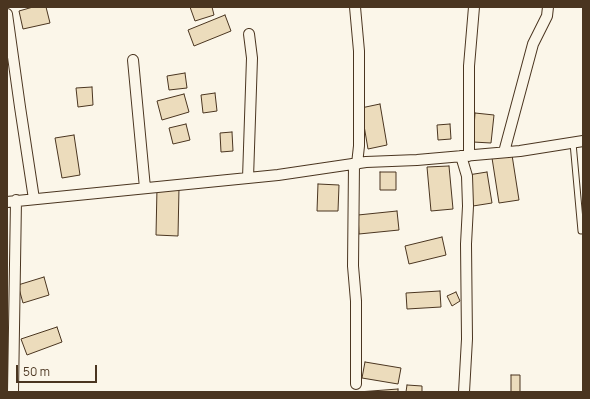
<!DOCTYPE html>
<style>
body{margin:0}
#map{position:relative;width:590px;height:399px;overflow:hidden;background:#fbf6e9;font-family:Manrope,sans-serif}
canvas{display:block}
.frame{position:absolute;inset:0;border:8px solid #4a3520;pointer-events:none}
.scale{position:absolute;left:16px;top:365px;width:81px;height:18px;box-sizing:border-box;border:2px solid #4a3520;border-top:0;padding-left:5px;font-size:12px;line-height:14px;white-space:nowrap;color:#4a3520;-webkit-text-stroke:3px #fbf6e9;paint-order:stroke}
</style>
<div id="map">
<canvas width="590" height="399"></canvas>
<div class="frame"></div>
<div class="scale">50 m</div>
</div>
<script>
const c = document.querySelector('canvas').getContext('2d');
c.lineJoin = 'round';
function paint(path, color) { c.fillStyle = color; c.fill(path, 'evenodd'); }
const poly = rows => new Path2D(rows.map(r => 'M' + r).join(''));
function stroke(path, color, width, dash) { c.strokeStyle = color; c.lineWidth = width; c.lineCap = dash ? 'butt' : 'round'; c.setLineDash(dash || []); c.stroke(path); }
const building = poly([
 [33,7,46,7,50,23,23,29,19,11,33,7],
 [190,7,212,7,214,15,195,21,190,7],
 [225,15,231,31,194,46,188,30,225,15],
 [185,73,187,88,169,90,167,76,185,73],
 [92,87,93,105,78,107,76,88,92,87],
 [215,93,217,111,203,113,201,95,215,93],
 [184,94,189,112,162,120,157,101,184,94],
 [380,104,387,145,368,149,361,108,380,104],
 [475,113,494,115,491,143,473,142,475,113],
 [186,124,190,140,173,144,169,128,186,124],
 [450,124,451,139,438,140,437,125,450,124],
 [232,132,233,151,221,152,220,133,232,132],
 [74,135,80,175,62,178,55,138,74,135],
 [512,155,519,200,499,203,492,158,512,155],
 [449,166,453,209,431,211,427,167,449,166],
 [380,172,396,172,396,190,380,190,380,172],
 [487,172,492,203,473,206,468,175,487,172],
 [318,184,339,185,338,211,317,211,318,184],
 [157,188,179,188,178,236,156,235,157,188],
 [397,211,399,230,359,234,358,215,397,211],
 [442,237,446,255,409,264,405,246,442,237],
 [44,277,49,295,23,303,18,285,44,277],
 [440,291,441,307,407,309,406,293,440,291],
 [456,292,460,301,452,306,447,296,456,292],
 [57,327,62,342,27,355,21,339,57,327],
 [365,362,401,368,398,384,362,378,365,362],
 [511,375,520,375,520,392,511,392,511,375],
 [407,385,422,386,422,392,406,392,407,385],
 [398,389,398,392,358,392,398,389]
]);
const lane = poly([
 [573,143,581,231]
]);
const street = poly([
 [355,7,359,51,359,146,357,164],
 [7,14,20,107,34,199],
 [133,60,145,188],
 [504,152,533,44,547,16,548,7],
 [461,156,467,176,468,206,466,244,467,339,464,392],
 [469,156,469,66,474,7],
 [354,164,353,266,356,301,356,384],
 [248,178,252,58,249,34],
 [7,202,278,175,366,162,417,160,520,151,583,141],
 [13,392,16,200]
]);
paint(building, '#ecdcbc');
stroke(building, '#4a3520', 1);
stroke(lane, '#4a3520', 7);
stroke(street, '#4a3520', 12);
stroke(lane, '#fbf6e9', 5);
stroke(street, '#fbf6e9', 10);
</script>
